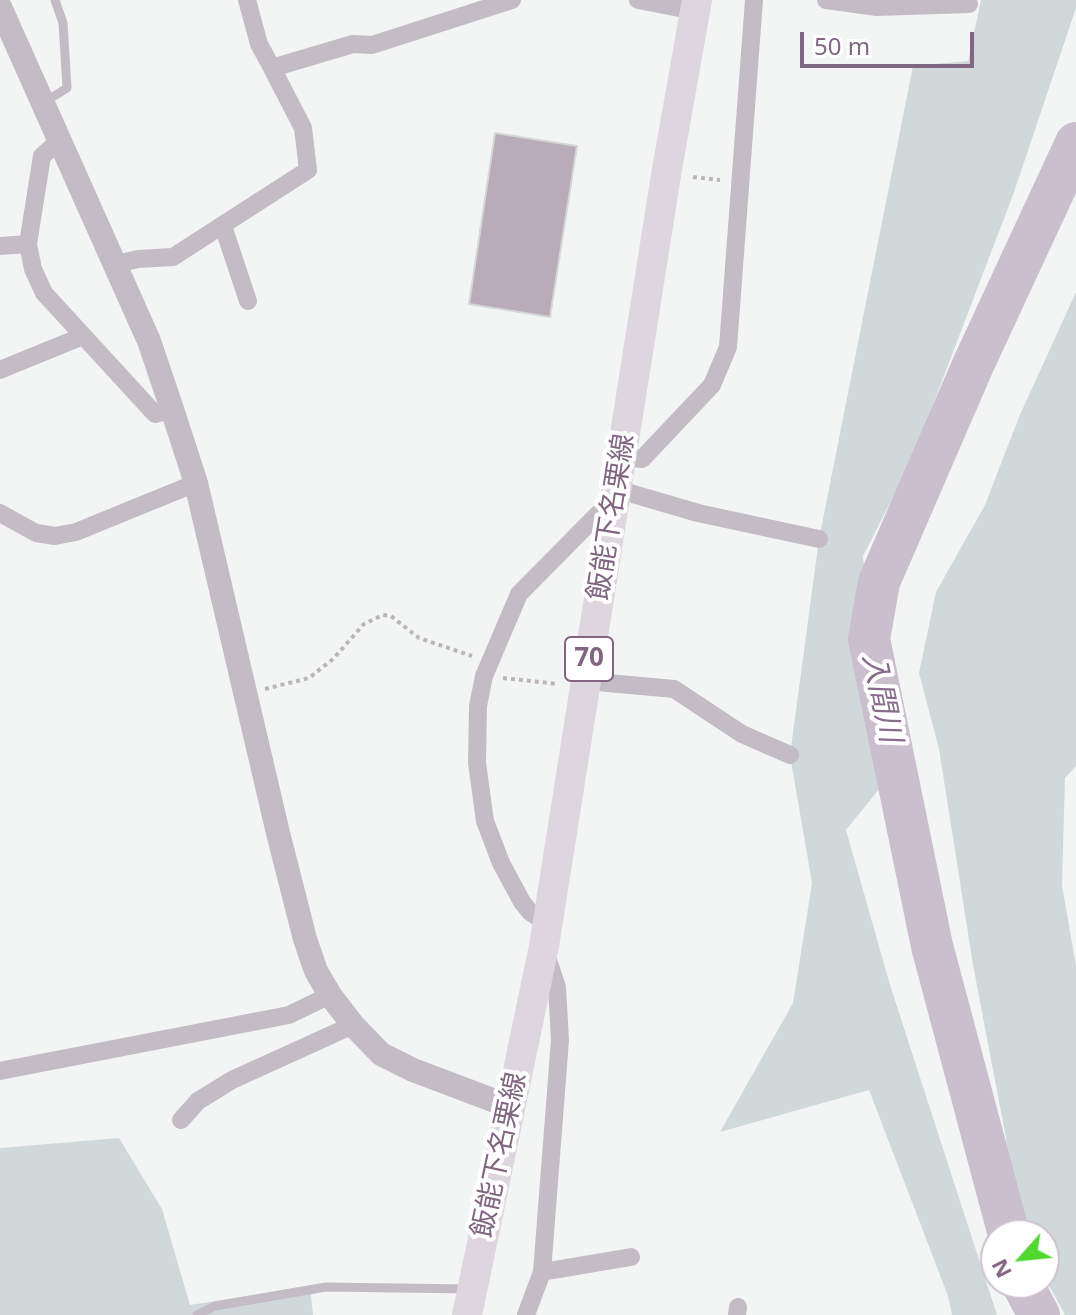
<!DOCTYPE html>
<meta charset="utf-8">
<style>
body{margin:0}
#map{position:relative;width:1076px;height:1315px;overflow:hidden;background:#f2f5f4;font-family:"Noto Sans",sans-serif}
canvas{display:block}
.north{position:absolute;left:980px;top:1219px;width:80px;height:80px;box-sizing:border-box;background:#fff;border:2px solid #cdc2cd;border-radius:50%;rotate:243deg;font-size:22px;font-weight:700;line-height:32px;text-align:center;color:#816681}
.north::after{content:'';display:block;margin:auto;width:28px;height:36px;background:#51d82f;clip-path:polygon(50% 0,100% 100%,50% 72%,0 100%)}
.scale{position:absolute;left:800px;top:32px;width:174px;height:36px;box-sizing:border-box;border:4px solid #816681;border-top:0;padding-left:10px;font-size:24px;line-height:28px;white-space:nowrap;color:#816681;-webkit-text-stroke:6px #fff;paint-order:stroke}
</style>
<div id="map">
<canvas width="1076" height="1315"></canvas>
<div class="north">N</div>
<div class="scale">50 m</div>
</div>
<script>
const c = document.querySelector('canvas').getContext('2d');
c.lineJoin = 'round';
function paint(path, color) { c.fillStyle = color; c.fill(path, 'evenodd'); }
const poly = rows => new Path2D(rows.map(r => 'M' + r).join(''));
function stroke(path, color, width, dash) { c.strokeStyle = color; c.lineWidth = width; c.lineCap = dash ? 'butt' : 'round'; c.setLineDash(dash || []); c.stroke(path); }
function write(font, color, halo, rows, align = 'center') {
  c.font = font + ' "Noto Sans","Noto Sans JP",sans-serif'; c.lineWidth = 8; c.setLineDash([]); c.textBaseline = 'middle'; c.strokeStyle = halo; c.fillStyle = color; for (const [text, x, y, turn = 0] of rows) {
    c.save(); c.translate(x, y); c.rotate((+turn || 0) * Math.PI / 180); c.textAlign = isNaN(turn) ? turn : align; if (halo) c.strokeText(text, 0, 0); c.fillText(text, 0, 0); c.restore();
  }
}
const green = poly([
 [981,0,1076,0,1076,8,1013,195,911,462,863,556,884,783,846,830,890,985,997,1315,952,1315,948,1296,869,1090,720,1132,793,1003,812,883,790,755,819,539,913,66,968,61],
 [1076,292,1076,766,1065,778,1062,885,1076,966,1076,1315,1065,1315,1044,1276,1044,1235,1022,1235,1012,1218,1006,1138,973,965,939,749,919,673,936,592,985,505,1019,417],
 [119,1138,162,1209,190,1305,310,1286,313,1315,0,1315,0,1148]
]);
const river = poly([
 [1009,1235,932,946,869,639,879,582,973,365,1076,143],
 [1022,1283,1039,1315]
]);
const building = poly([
 [495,133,577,146,550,317,469,304,495,133]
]);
const path = poly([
 [693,177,720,180],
 [503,678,558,684],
 [265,689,309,678,333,659,364,624,383,615,391,616,419,638,472,656]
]);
const service = poly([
 [43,103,67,88,63,23,55,0],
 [197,1315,215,1306,326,1287,469,1289]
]);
const minor = poly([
 [247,0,259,44,272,68],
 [638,0,695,11],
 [826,0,877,7,969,4],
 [60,140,42,156,28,244,33,269,44,293,155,414,172,409],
 [223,226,248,301],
 [0,246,28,244],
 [116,264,138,259,173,257,308,170,303,128,272,68,353,44,372,45,512,0],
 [0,370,83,336],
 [622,457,642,459,712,385,728,347,754,0],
 [616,489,698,513,819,539],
 [0,513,36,533,55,536,76,532,196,483],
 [586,681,674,689,742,734,790,755],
 [547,923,530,912,522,902,501,863,485,821,477,763,478,706,484,676,519,594,599,513,613,515],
 [0,1071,289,1015,330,995],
 [181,1120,198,1101,232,1080,353,1025],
 [542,1272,631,1257],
 [526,1315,542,1272,560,1040,557,987,545,951],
 [737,1315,738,1307]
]);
const tertiary = poly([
 [0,7,149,341,172,409,196,483,278,833,305,939,316,971,330,995,353,1025,381,1054,413,1070,511,1107]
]);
const primary = poly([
 [467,1315,544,946,666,175,697,0]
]);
const shields = [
 [589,659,48]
];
const shieldNames = [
 ["70",589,659]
];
const streetNames = [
 ["飯能下名栗線",612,517,-81],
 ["飯能下名栗線",500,1155,-78]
];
const waterNames = [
 ["入間川",881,698,78]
];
paint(green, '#d1d8da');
stroke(river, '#cabfcc', 42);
paint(building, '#b7acb8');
stroke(building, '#d5d7d6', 2);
stroke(path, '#bbb5bb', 4, [4, 4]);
stroke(service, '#c4bcc4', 9);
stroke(minor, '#c4bcc4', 18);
stroke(tertiary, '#c4bcc4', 24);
stroke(primary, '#ded6de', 30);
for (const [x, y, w] of shields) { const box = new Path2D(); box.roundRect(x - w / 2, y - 22, w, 44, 6); c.fillStyle = '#fff'; c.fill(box); stroke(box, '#816681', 2); }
write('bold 26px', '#816681', null, shieldNames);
write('28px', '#816681', '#fff', streetNames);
write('italic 30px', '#876c8b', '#fff', waterNames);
</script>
